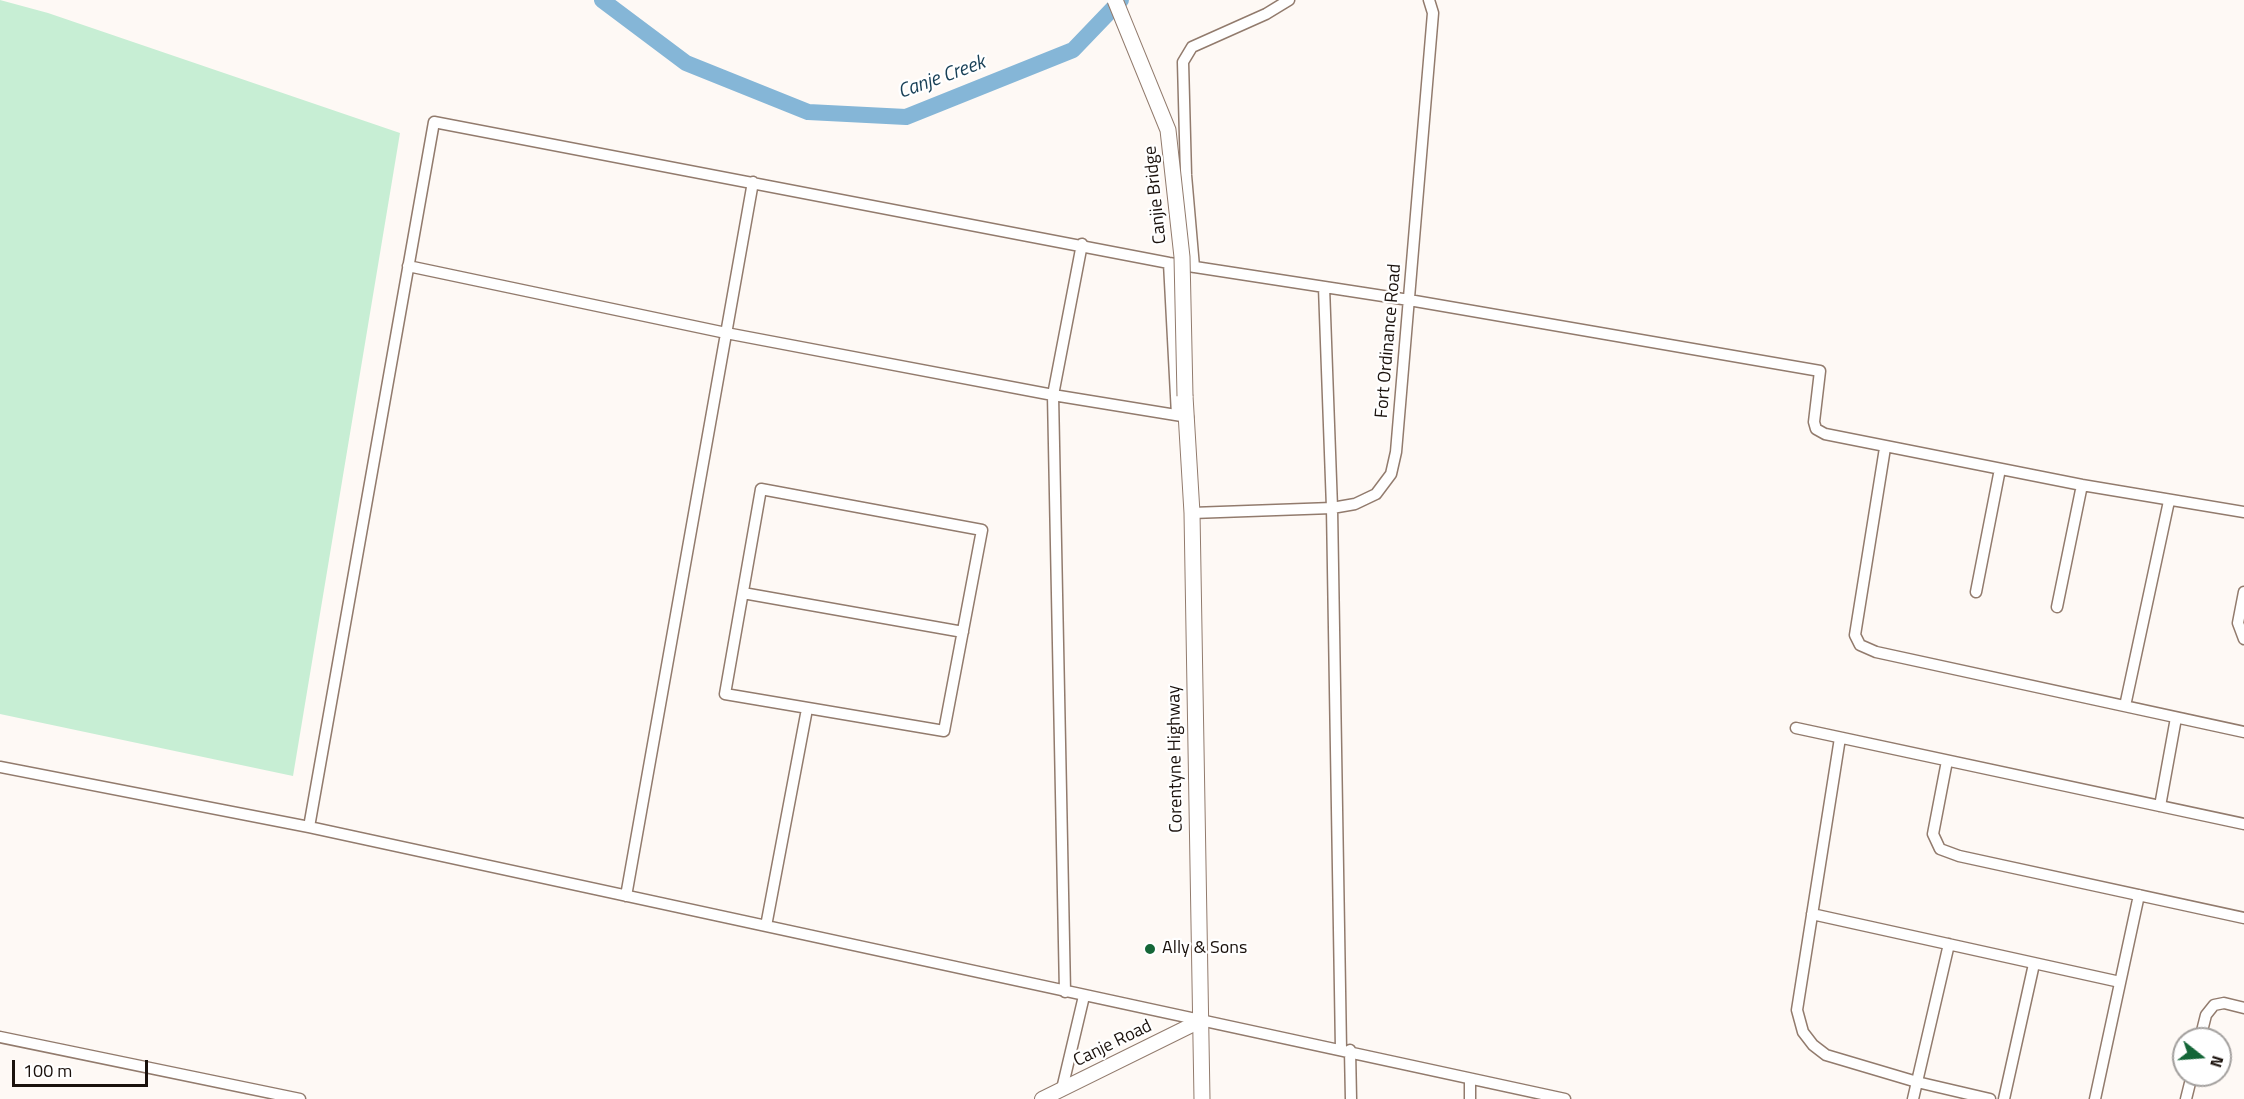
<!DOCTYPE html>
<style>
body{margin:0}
#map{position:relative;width:2244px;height:1099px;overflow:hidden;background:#fef9f5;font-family:"Titillium Web",sans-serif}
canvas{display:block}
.north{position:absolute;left:2172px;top:1027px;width:60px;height:60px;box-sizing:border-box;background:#fff;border:2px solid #a3a09e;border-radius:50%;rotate:107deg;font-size:16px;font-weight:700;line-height:24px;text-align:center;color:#1a110c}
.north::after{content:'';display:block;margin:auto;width:21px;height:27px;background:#146637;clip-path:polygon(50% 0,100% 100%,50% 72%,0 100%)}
.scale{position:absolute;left:12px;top:1060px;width:136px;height:27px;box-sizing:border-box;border:3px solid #1a110c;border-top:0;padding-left:8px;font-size:18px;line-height:21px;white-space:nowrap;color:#1a110c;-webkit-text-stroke:4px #fff;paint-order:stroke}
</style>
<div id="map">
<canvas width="2244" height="1099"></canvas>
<div class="north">N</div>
<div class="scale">100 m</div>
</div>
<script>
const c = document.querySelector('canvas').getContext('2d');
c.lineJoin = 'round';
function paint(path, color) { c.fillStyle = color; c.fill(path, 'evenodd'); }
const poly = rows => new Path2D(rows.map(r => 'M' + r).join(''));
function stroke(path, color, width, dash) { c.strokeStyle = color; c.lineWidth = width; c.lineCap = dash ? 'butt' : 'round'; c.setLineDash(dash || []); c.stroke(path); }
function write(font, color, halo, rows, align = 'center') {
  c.font = font + ' "Titillium Web",sans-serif'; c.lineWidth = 4.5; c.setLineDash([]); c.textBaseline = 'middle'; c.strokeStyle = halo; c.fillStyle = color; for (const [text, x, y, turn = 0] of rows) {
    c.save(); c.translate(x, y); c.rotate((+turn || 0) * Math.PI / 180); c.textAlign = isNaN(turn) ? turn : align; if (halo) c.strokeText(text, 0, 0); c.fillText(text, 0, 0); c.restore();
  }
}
const green = poly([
 [0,0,48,13,400,133,293,776,0,714]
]);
const river = poly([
 [602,0,686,63,808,112,906,117,1073,50,1121,0]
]);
const minor = poly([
 [1169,263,1177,415],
 [408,266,726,333,1053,395,1188,417],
 [1194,267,1186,175,1183,62,1192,47,1266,14,1289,0],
 [1324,287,1332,508,1341,1049],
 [1885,448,1855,635,1860,645,1876,652,2244,732],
 [761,489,982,530,944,731,725,694,761,489],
 [1192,513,1332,508,1355,504,1376,494,1391,474,1396,452,1433,13,1429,0],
 [1976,592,2000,469],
 [2244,592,2238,623,2244,639],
 [743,593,963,632],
 [2057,607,2082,485],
 [2125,706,2169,501],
 [1796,728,2244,824],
 [1840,738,1797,1010,1803,1032,1813,1045,1826,1055,1917,1082,1990,1099],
 [1947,761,1933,834,1940,849,1959,856,2244,918],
 [0,767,309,827,1565,1099],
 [2160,806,2176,718],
 [309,827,434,122,1169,263,1409,300,1820,371,1814,422,1816,429,1825,434,2082,485,2244,512],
 [626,896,753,182],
 [1812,914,2120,982],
 [766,926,807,709],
 [1065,992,1053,395,1082,244],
 [0,1037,300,1099],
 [2200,1039,2206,1015,2214,1005,2224,1003,2244,1008],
 [1350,1050,1351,1099],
 [1470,1079,1470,1099],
 [1062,1089,1084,996],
 [1913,1099,1949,944],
 [2004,1099,2034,964],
 [2095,1099,2139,895],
 [2186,1099,2192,1075]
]);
const tertiary = poly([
 [1042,1099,1200,1021]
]);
const secondary = poly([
 [1185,396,1192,513,1202,1099]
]);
const secondaryBridge = poly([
 [1115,0,1168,130,1182,257,1185,396]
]);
const markers = [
 [1150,949,6,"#146637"]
];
const streetNames = [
 ["Canjie Bridge",1156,195,-96],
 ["Fort Ordinance Road",1389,341,-85],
 ["Corentyne Highway",1176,759,-91],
 ["Canje Road",1113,1044,-26]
];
const poiNames = [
 ["Ally & Sons",1162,949]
];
const waterNames = [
 ["Canje Creek",942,78,-20]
];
paint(green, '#c7eed4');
stroke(river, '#85b6d7', 16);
stroke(minor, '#927b6d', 13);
stroke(tertiary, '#927b6d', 16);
stroke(secondary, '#927b6d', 17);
stroke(minor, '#fff', 10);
stroke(tertiary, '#fff', 14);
stroke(secondary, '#fff', 15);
stroke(secondaryBridge, '#927b6d', 17, []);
stroke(secondaryBridge, '#fff', 15);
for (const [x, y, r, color] of markers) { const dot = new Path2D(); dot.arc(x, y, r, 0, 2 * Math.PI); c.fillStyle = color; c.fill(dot); stroke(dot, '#fff', 2); }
write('18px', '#1a110c', '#fff', streetNames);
write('18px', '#1a110c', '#fff', poiNames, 'left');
write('italic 20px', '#173f56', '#fff', waterNames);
</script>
